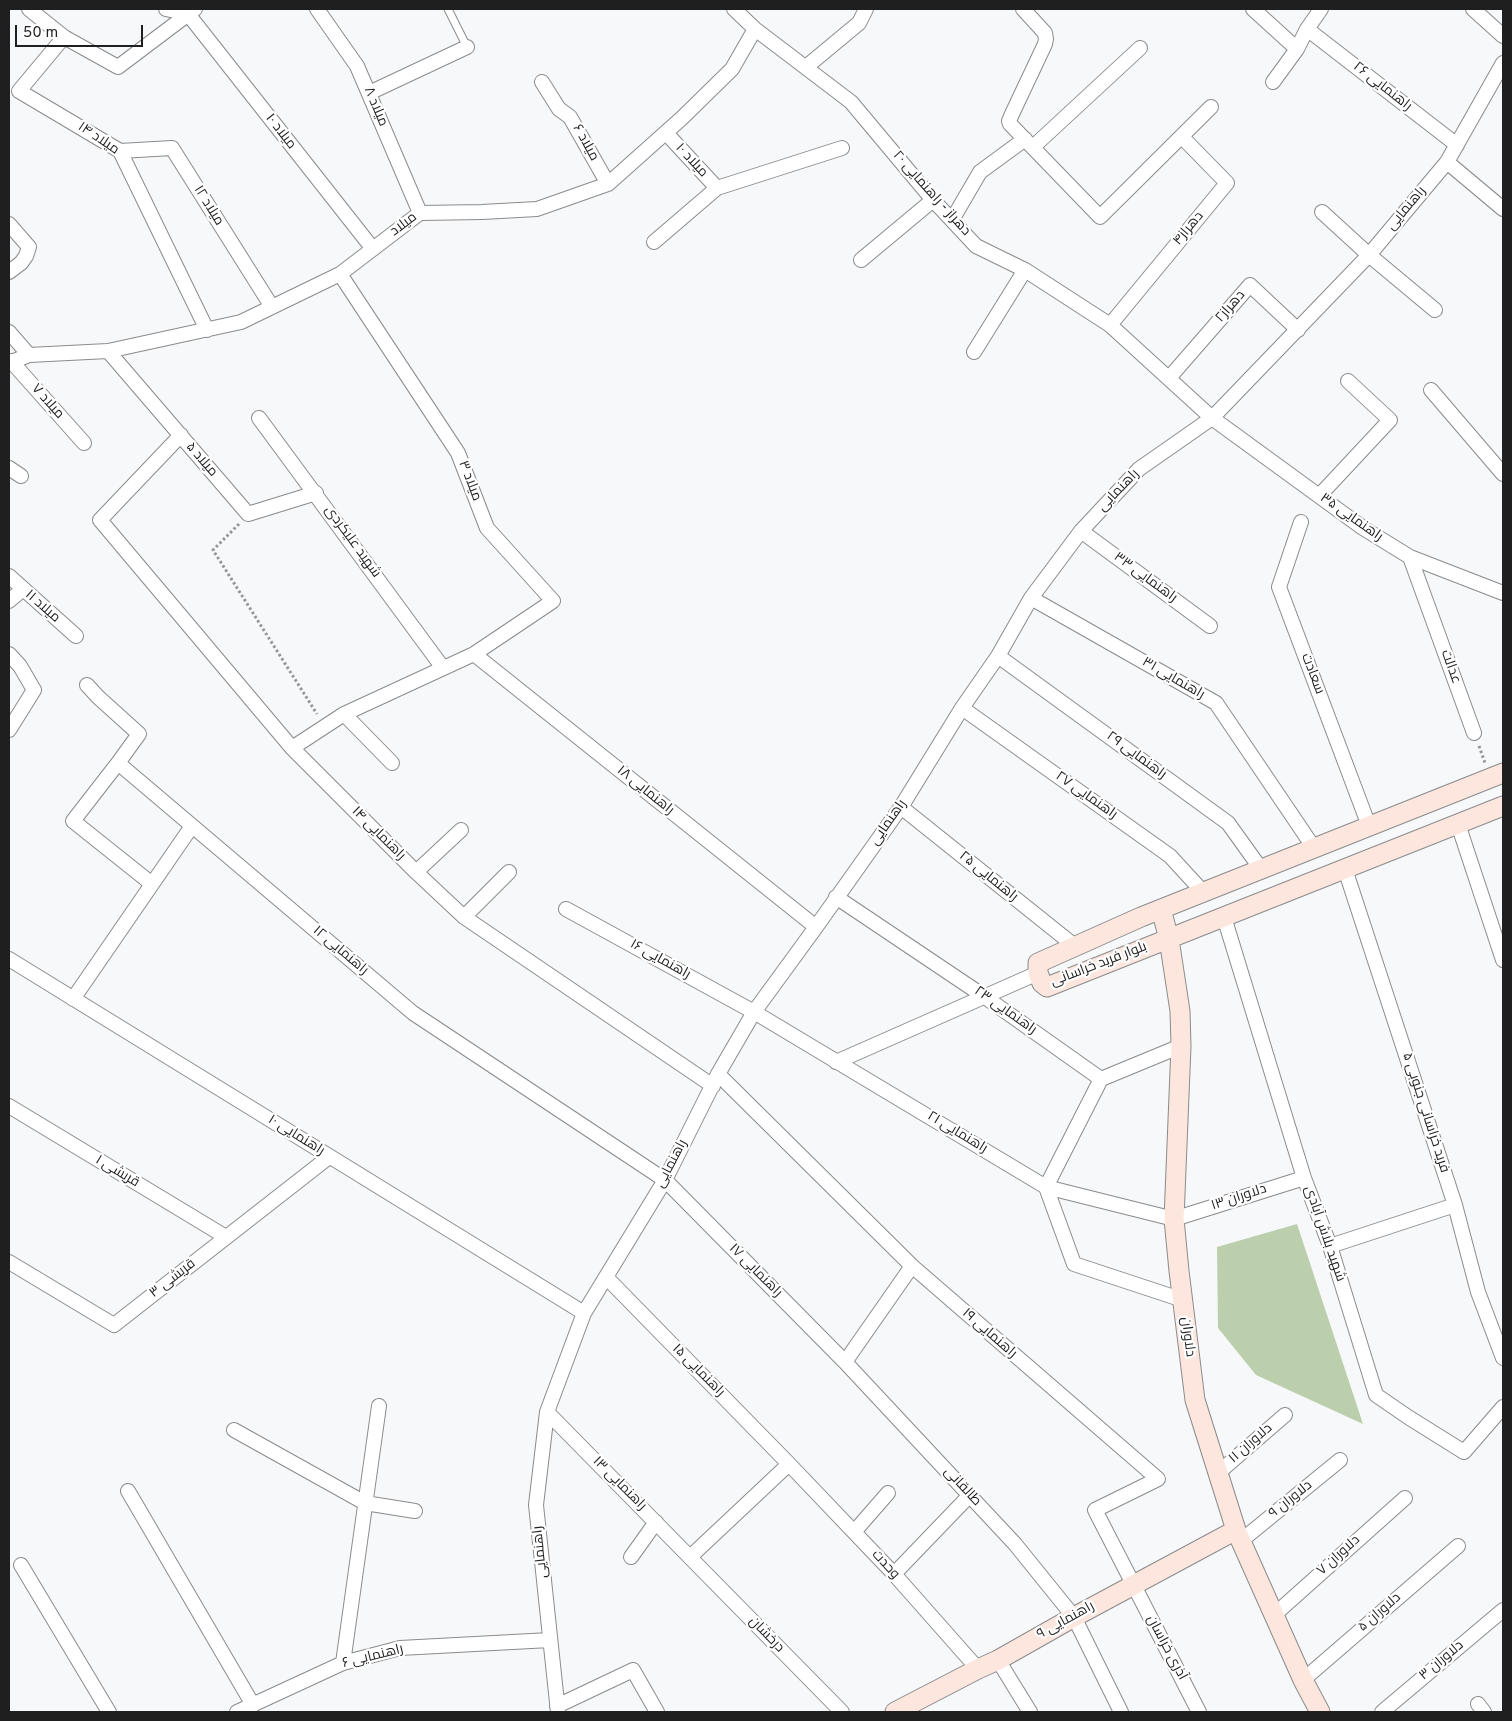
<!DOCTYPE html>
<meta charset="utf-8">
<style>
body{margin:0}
#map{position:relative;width:1512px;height:1721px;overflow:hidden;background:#f7f8f9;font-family:Overpass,sans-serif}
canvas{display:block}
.frame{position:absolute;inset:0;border:10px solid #1f1f20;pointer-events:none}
.scale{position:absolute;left:15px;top:25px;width:128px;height:22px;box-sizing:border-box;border:2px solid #1f1f20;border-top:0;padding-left:6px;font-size:15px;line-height:18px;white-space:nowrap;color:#1f1f20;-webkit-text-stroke:4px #fff;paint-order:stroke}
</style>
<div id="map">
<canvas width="1512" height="1721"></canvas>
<div class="frame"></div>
<div class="scale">50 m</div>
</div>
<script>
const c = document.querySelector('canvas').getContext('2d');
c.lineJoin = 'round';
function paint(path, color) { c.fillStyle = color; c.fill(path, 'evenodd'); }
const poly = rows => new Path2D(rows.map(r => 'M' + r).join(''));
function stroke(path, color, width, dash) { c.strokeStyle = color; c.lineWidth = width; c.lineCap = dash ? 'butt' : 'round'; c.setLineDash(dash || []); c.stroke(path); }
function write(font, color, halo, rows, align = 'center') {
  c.font = font + ' Overpass,Cairo,sans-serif'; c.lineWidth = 4.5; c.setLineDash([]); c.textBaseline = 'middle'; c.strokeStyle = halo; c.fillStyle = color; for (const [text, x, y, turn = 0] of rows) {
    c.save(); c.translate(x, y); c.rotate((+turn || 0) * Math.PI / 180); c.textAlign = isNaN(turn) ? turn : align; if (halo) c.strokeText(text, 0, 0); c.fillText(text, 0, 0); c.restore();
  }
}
const green = poly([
 [1297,1224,1363,1424,1256,1375,1218,1328,1217,1247]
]);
const path = poly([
 [239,524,213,550,317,714],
 [1479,746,1485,763]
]);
const lane = poly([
 [448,9,467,47]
]);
const street = poly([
 [29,9,64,37,118,67,195,9],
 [166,9,188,14],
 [317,9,357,66,420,213],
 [734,9,755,29,851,102,933,200,976,246,1025,270,1110,325,1212,418,1363,528,1410,557,1503,593],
 [1023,9,1045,33,1046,39,1045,44,1012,114,1009,121,1010,124,1100,217,1211,107],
 [1253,9,1297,49],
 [1473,9,1503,36],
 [188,14,373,249],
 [1307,29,1457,145],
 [64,37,19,91,120,151,207,330],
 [806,67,859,23,866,9],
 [542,82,559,109,570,117,608,184],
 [1273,82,1297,49,1307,29,1321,9],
 [369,93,467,47],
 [666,133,717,188],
 [1033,147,1140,48],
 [120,151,172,148,272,307],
 [1447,162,1503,209],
 [1322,212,1369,255,1435,310],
 [952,220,980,172,1025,139],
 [9,224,29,247,26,256,21,263,9,272],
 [654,242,717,188,842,148],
 [861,260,933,200],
 [1110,325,1227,183,1182,137],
 [9,332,29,355],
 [108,351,248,514,316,493],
 [974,352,1025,270],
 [11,361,84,443],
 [9,363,29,355,108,351,241,322,340,274,420,213,482,212,537,209,608,184,682,118,732,69,755,29],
 [1169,378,1250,285,1298,330],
 [1431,390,1503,474],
 [259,418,443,668],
 [181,435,100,520,292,748,416,872,464,917,713,1086],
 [9,468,21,476],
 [1319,496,1390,420,1348,381],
 [1301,522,1279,587,1369,826],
 [1081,531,1210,626],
 [1410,557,1474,733],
 [9,576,76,636],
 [1031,598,1216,703,1314,848],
 [9,601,22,590],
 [9,654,20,666,34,690,9,730],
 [474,654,816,927],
 [998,656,1228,823,1261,869],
 [87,685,98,697,139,734,118,763,413,1013,665,1180,845,1362,1015,1544,1074,1617,1121,1712],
 [962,708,1170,856,1203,892],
 [344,714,392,763],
 [292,748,344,714,474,654,553,601,487,528,458,453,340,274],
 [118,763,73,821,152,884],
 [901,807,1076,947],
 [1458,824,1503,960],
 [1345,869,1455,1205,1478,1292,1503,1358],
 [416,872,461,830],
 [836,897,985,997,1101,1079],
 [566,909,754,1012,1046,1187,1174,1219,1304,1178],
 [464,917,509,872],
 [1224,917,1304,1178,1330,1246,1376,1395,1408,1417,1464,1452,1503,1407],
 [9,959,584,1313],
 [73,999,192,826],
 [836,1062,1038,973],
 [718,1074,912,1266,1158,1479,1095,1510,1199,1712],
 [1101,1079,1046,1187,1074,1264,1183,1300],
 [1101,1079,1181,1046],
 [9,1106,226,1237],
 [1330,1246,1455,1205],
 [9,1262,114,1325,329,1157],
 [606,1277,789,1464,894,1574,978,1669],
 [845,1362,912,1266],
 [547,1412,842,1712],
 [234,1430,365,1503,415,1511],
 [1218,1473,1285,1415],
 [128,1491,253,1705],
 [854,1532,888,1493],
 [1242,1540,1340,1460],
 [631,1557,656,1522],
 [690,1557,789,1464],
 [21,1565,109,1712],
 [894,1574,970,1495],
 [1274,1615,1405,1498],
 [998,1660,1030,1712],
 [343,1663,379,1406],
 [1303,1680,1458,1546],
 [1478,1704,1484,1712],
 [557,1706,633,1670,657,1712],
 [237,1712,343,1663,400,1648,550,1640],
 [558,1712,536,1505,547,1412,584,1313,665,1180,718,1074,754,1012,816,927,901,807,962,708,998,656,1031,598,1081,531,1139,469,1212,418,1369,255,1447,162,1503,63],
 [1382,1712,1503,1610]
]);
const secondary = poly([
 [1503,773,1141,917,1038,963,1038,973,1042,983,1047,987,1503,806],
 [1161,909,1169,939,1180,1011,1181,1046,1174,1219,1179,1271,1195,1400,1236,1530,1303,1680,1320,1712],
 [895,1712,978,1669,998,1660,1074,1617,1236,1530]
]);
const streetNames = [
 ["راهنمایی ۲۶",1382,87,38],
 ["میلاد ۸",375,107,67],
 ["میلاد ۱۰",280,132,52],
 ["میلاد ۱۴",98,139,34],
 ["میلاد ۶",585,143,61],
 ["میلاد ۱۰",691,161,47],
 ["دهراز - راهنمایی ۲۰",931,194,48],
 ["میلاد ۱۲",208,206,58],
 ["راهنمایی",1407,209,-50],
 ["میلاد",404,225,-37],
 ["دهراز۴",1189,229,-50],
 ["دهراز۲",1231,307,-49],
 ["میلاد ۷",47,402,48],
 ["میلاد ۵",201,460,49],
 ["میلاد ۳",469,481,69],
 ["راهنمایی",1119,491,-46],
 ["راهنمایی ۳۵",1351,518,35],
 ["شهید علیکردی",352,542,54],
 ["راهنمایی ۳۳",1145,578,36],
 ["میلاد ۱۱",42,607,41],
 ["عدالت",1450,667,70],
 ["سعادت",1312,674,69],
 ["راهنمایی ۳۱",1173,679,30],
 ["راهنمایی ۲۹",1136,756,36],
 ["راهنمایی ۱۸",645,791,39],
 ["راهنمایی ۲۷",1086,796,35],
 ["راهنمایی",889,823,-55],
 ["راهنمایی ۱۴",378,834,45],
 ["راهنمایی ۲۵",988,877,39],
 ["راهنمایی ۱۲",340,951,40],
 ["راهنمایی ۱۶",660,960,29],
 ["بلوار فرید خراسانی",1099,965,-21],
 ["راهنمایی ۲۳",1005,1011,35],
 ["فرید خراسانی جنوبی ۵",1425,1113,72],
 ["راهنمایی ۲۱",957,1133,31],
 ["راهنمایی ۱۰",296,1136,32],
 ["راهنمایی",672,1164,-62],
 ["قریشی ۱",117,1172,31],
 ["دلاوران ۱۳",1239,1198,-18],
 ["شهید بلاش آبادی",1324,1234,71],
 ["راهنمایی ۱۷",755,1271,45],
 ["قریشی ۳",173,1279,-38],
 ["راهنمایی ۱۹",989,1334,41],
 ["دلاوران",1187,1337,83],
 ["راهنمایی ۱۵",698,1371,45],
 ["دلاوران ۱۱",1251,1444,-41],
 ["راهنمایی ۱۳",619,1484,45],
 ["طالقانی",962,1487,47],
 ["دلاوران ۹",1291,1500,-39],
 ["راهنمایی",541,1552,-96],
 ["دلاوران ۷",1339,1556,-42],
 ["وحدت",885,1565,47],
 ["دلاوران ۵",1380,1613,-41],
 ["راهنمایی ۹",1066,1621,-29],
 ["درخشان",766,1635,46],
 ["آذری خراسان",1166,1648,62],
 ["راهنمایی ۶",373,1657,-14],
 ["دلاوران ۳",1442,1661,-40]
];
paint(green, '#bbcfad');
stroke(lane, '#8a8b8c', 9);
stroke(street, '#8a8b8c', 16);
stroke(secondary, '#8a8b8c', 21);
stroke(path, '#969697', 3, [2.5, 2.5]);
stroke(lane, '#fff', 7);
stroke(street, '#fff', 14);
stroke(secondary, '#fce6dd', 19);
write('14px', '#1f1f20', '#fff', streetNames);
</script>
